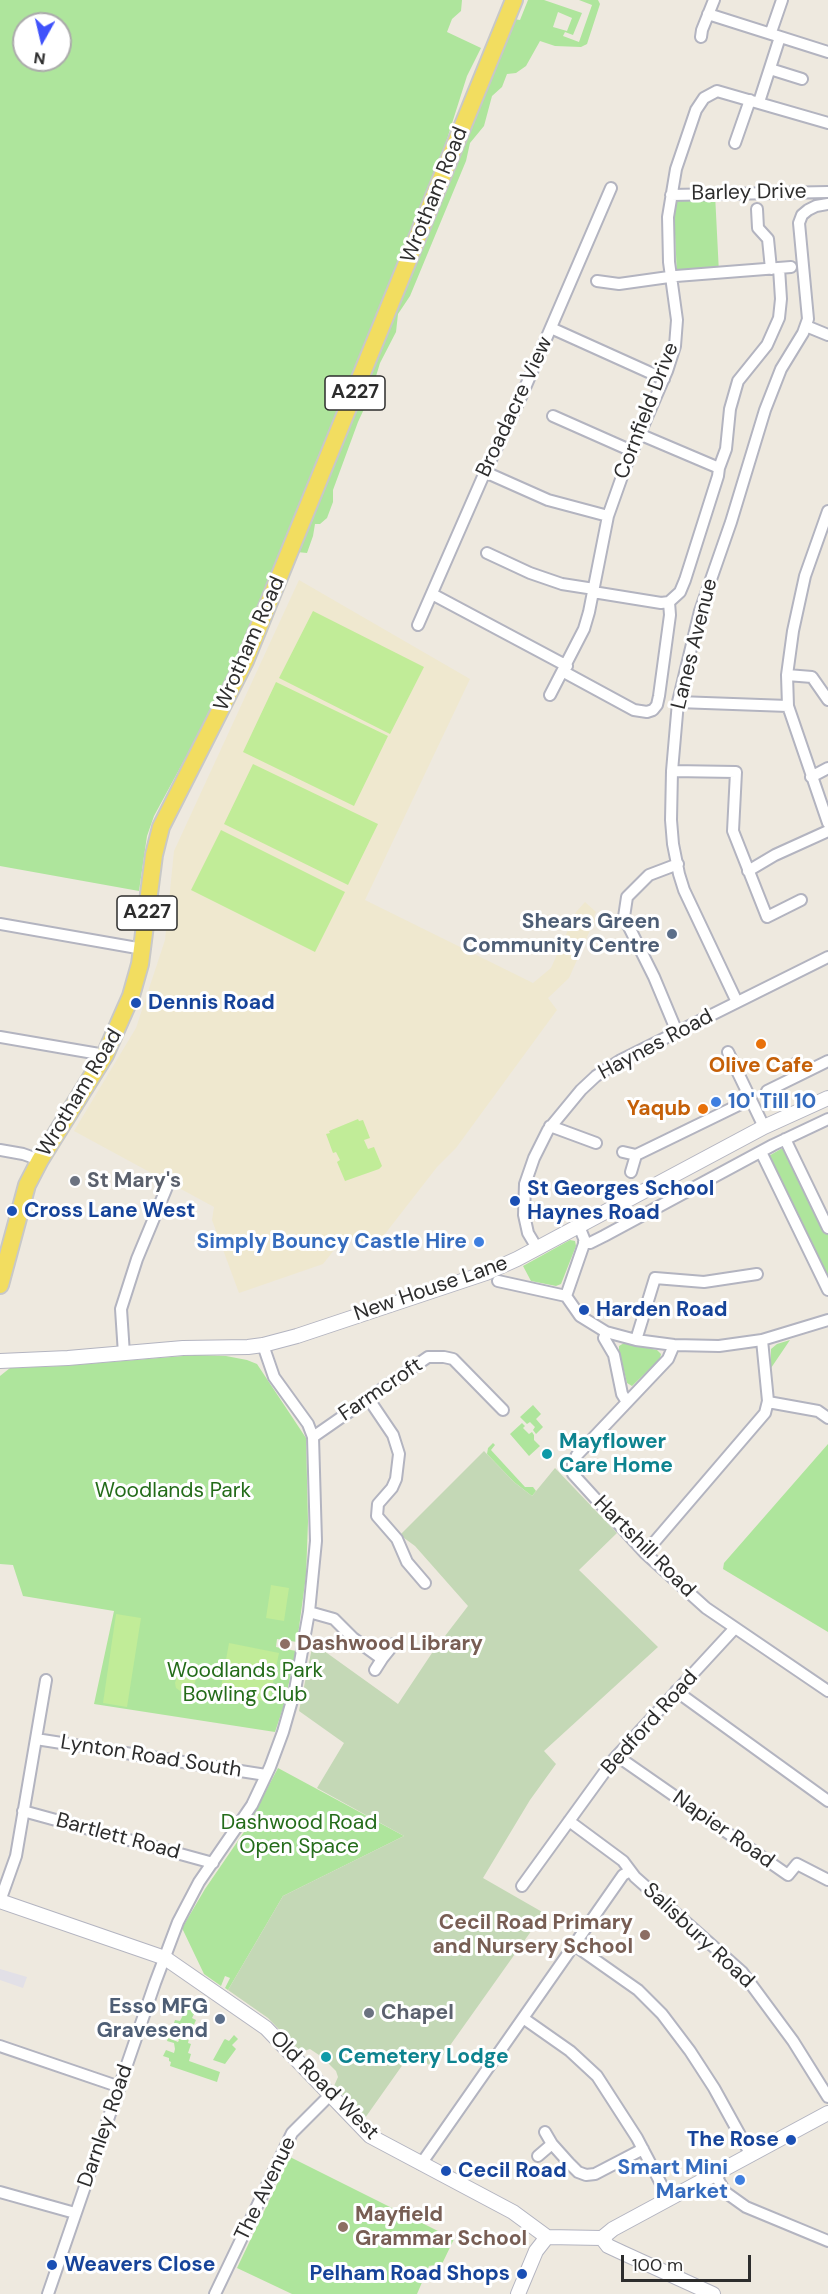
<!DOCTYPE html>
<style>
body{margin:0}
#map{position:relative;width:828px;height:2294px;overflow:hidden;background:#eee9df;font-family:"DM Sans",sans-serif}
canvas{display:block}
.north{position:absolute;left:12px;top:12px;width:60px;height:60px;box-sizing:border-box;background:#fff;border:2px solid #ababab;border-radius:50%;rotate:188deg;font-size:16px;font-weight:700;line-height:24px;text-align:center;color:#2d2d2d}
.north::after{content:'';display:block;margin:auto;width:21px;height:27px;background:#3f52fb;clip-path:polygon(50% 0,100% 100%,50% 72%,0 100%)}
.scale{position:absolute;left:621px;top:2255px;width:130px;height:27px;box-sizing:border-box;border:3px solid #2d2d2d;border-top:0;padding-left:8px;font-size:18px;line-height:21px;white-space:nowrap;color:#2d2d2d;-webkit-text-stroke:4px #fff;paint-order:stroke}
</style>
<div id="map">
<canvas width="828" height="2294"></canvas>
<div class="north">N</div>
<div class="scale">100 m</div>
</div>
<script>
const c = document.querySelector('canvas').getContext('2d');
c.lineJoin = 'round';
function paint(path, color) { c.fillStyle = color; c.fill(path, 'evenodd'); }
const poly = rows => new Path2D(rows.map(r => 'M' + r).join(''));
function stroke(path, color, width, dash) { c.strokeStyle = color; c.lineWidth = width; c.lineCap = dash ? 'butt' : 'round'; c.setLineDash(dash || []); c.stroke(path); }
function write(font, color, halo, rows, align = 'center') {
  c.font = font + ' "DM Sans",sans-serif'; c.lineWidth = 6; c.setLineDash([]); c.textBaseline = 'middle'; c.strokeStyle = halo; c.fillStyle = color; for (const [text, x, y, turn = 0] of rows) {
    c.save(); c.translate(x, y); c.rotate((+turn || 0) * Math.PI / 180); c.textAlign = isNaN(turn) ? turn : align; if (halo) c.strokeText(text, 0, 0); c.fillText(text, 0, 0); c.restore();
  }
}
const industrial = poly([
 [0,1969,27,1977,23,1988,0,1980]
]);
const education = poly([
 [299,580,470,679,365,900,533,983,551,968,576,912,585,902,596,912,594,916,595,919,569,978,548,998,557,1010,456,1148,437,1167,374,1248,346,1235,323,1264,239,1293,212,1220,214,1207,74,1131,136,1028,165,940,174,851]
]);
const green = poly([
 [0,0,462,0,461,11,452,19,447,32,481,48,467,76,442,155,227,681,154,816,147,836,139,891,0,866],
 [24,24,60,24,60,60,24,60],
 [528,0,544,0,582,13,573,35,565,32,563,36,579,42,592,5,579,0,598,0,600,4,587,44,581,47,555,46,540,41,526,66,516,73,507,74,502,87,492,96,484,126,470,143,466,161,410,296,398,314,396,332,380,363,370,396,358,422,333,490,333,502,327,518,320,524,315,524,313,536,307,553,297,552,514,19,520,20],
 [558,12,572,18,567,31,553,27],
 [673,193,715,194,719,273,677,275],
 [786,1146,828,1231,828,1286,767,1157],
 [570,1240,575,1241,576,1246,561,1284,556,1286,531,1281,523,1266],
 [790,1340,771,1368,771,1349,777,1344],
 [624,1343,657,1350,661,1354,660,1359,632,1386,627,1383,619,1351,619,1346],
 [195,1355,226,1356,247,1360,257,1364,306,1438,308,1522,306,1576,297,1642,277,1639,276,1647,296,1651,284,1705,275,1732,94,1704,114,1611,23,1596,13,1565,0,1564,0,1376,10,1368,62,1366],
 [533,1405,541,1414,536,1419,543,1427,536,1434,533,1430,535,1427,530,1422,527,1424,520,1417],
 [522,1423,525,1426,523,1428,529,1434,532,1432,534,1435,534,1440,540,1446,529,1456,510,1434],
 [493,1443,495,1445,491,1450,525,1487,533,1487,536,1491,532,1496,514,1482,487,1454,488,1448],
 [828,1444,828,1632,723,1569,724,1563],
 [278,1768,404,1836,283,1896,228,1990,225,1988,230,1978,225,1976,221,1986,204,1974,182,1928,205,1889,244,1832],
 [181,1998,206,2011,203,2016,195,2012,192,2018,196,2020,190,2034,188,2043,191,2044,188,2053,191,2054,189,2061,220,2072,217,2082,170,2066,171,2062,169,2061,169,2058,163,2056,166,2050,174,2053,175,2049,174,2043,167,2041,168,2038,178,2042,179,2040,171,2035,172,2033,179,2035,181,2031,186,2032,188,2028,174,2023,175,2020,180,2021,183,2015,176,2012,177,2010,185,2012,188,2004,180,2001],
 [234,2035,238,2039,232,2045,236,2049,225,2064,213,2060,224,2040,225,2039,229,2041],
 [290,2157,454,2239,442,2264,429,2266,417,2294,292,2294,237,2268]
]);
const cemetery = poly([
 [484,1451,514,1482,532,1496,555,1468,617,1533,579,1570,658,1647,544,1751,556,1764,530,1800,483,1878,544,1913,434,2068,411,2053,365,2118,334,2086,338,2077,336,2071,329,2064,326,2063,319,2055,310,2049,301,2052,268,2018,228,1990,283,1896,404,1836,317,1788,344,1743,299,1711,313,1643,398,1704,432,1653,468,1606,415,1546,400,1535]
]);
const pitch = poly([
 [313,611,424,667,390,734,279,678],
 [276,682,388,736,354,806,243,752],
 [253,764,378,824,348,885,224,824],
 [221,830,345,892,315,952,191,890],
 [358,1119,359,1121,363,1120,370,1138,364,1140,368,1149,374,1147,382,1166,379,1169,345,1181,337,1162,340,1160,336,1152,333,1153,326,1134,330,1133,329,1131],
 [271,1585,289,1588,284,1621,266,1618],
 [116,1614,141,1618,127,1707,103,1703],
 [229,1643,279,1653,269,1702,220,1693],
 [189,1665,195,1669,197,1676,192,1691,183,1693,176,1688,175,1683,180,1668]
]);
const street = poly([
 [708,14,828,52],
 [771,32,782,0],
 [701,37,702,30,714,0],
 [770,69,802,79],
 [759,102,780,37],
 [735,143,750,100],
 [671,195,828,192],
 [757,209,758,228,768,239,771,269],
 [597,281,619,284,676,276,791,267],
 [806,326,828,335],
 [551,328,664,379],
 [553,416,632,451],
 [639,434,719,468],
 [485,472,548,500,608,516],
 [828,511,805,576,793,631,787,675,788,706,828,823],
 [487,553,530,573,562,584,594,589],
 [593,592,661,603,669,602],
 [432,594,567,666],
 [669,602,680,592,685,580,718,476,719,468,726,449,730,409,738,381,767,345,779,318,781,299,779,268],
 [418,625,485,472,521,397,611,188],
 [564,672,634,710,647,712,653,710,657,705,659,696,670,615,669,602],
 [787,675,812,677,828,700],
 [550,695,584,629,589,612,608,516,625,468,667,371,675,346,677,320,669,262,668,217,676,169,696,110,704,98,717,91,828,123],
 [678,702,788,706],
 [672,771,736,772,733,831,767,917,801,900],
 [811,777,828,768],
 [748,871,775,855,828,831],
 [0,924,143,949],
 [737,1002,684,890,679,874,673,844,671,820,672,771,678,702,700,611,731,522,765,410,781,369,803,333,808,319,799,223,802,215,808,210,816,206,828,204],
 [677,1032,654,977,624,917,627,897,649,875,678,864],
 [0,1037,105,1055],
 [728,1052,764,1127],
 [796,1063,801,1074],
 [767,1091,828,1061],
 [550,1126,596,1143],
 [785,1139,828,1228],
 [0,1150,23,1154,40,1160],
 [623,1152,636,1155],
 [761,1152,828,1290],
 [631,1172,636,1155,751,1099],
 [579,1226,585,1241,566,1296,580,1316,606,1332,636,1340,674,1345,719,1346,762,1340,828,1320],
 [584,1242,590,1243,604,1236,773,1145,828,1119],
 [537,1248,528,1233,524,1215,525,1184,534,1158,548,1130,581,1090,596,1076,621,1060,828,957],
 [498,1281,566,1296],
 [606,1332,604,1338,614,1355,622,1394,627,1402],
 [636,1340,655,1278,704,1282,757,1274],
 [674,1345,668,1359,577,1455,573,1463,573,1474,645,1553,706,1608,828,1691],
 [124,1354,121,1309,137,1259,169,1182],
 [368,1398,393,1435,399,1454,396,1479,392,1488,378,1504,377,1516,397,1539,407,1562,425,1583],
 [768,1402,818,1411,828,1418],
 [313,1437,428,1357,444,1357,453,1359,503,1410],
 [645,1553,765,1413,768,1401,762,1340],
 [309,1612,334,1619,353,1638,382,1659,375,1670],
 [382,1659,394,1644],
 [676,1691,828,1801],
 [36,1739,266,1775],
 [617,1756,788,1875,797,1864,828,1880],
 [23,1811,213,1863],
 [569,1821,623,1861,635,1877,742,1972,793,2041,828,2097],
 [522,1886,614,1759,735,1628],
 [0,1901,16,1856,46,1680],
 [574,1945,638,1990,662,2014,690,2051,714,2088,751,2155],
 [523,2018,570,2051,597,2076,637,2138,669,2199],
 [0,2046,120,2087],
 [545,2132,552,2144,569,2163,578,2172,586,2175,595,2174,643,2149],
 [538,2156,552,2144],
 [421,2164,623,1875,630,1871],
 [715,2174,725,2192,746,2207,828,2241],
 [0,2192,75,2213],
 [48,2294,155,1983,178,1922,199,1882,252,1805,270,1767,283,1732,295,1690,309,1612,316,1541,313,1437,308,1424,274,1377,263,1345],
 [215,2294,292,2133,330,2095]
]);
const secondary = poly([
 [0,1361,68,1358,183,1348,248,1347,263,1345,297,1336,486,1273,517,1259,764,1127,828,1098],
 [0,1901,165,1958,266,2028,370,2136,513,2212,547,2237,602,2238,608,2246,623,2253,713,2294],
 [602,2238,613,2229,828,2113],
 [518,2294,536,2251,547,2237]
]);
const primary = poly([
 [0,1285,27,1185,40,1160,105,1055,131,996,140,964,154,855,161,827,245,661,514,0]
]);
const markers = [
 [672,934,6,"#5c6f8a"],
 [136,1003,6,"#1a4fb4"],
 [761,1044,6,"#e8710a"],
 [716,1102,6,"#3f7fe0"],
 [703,1109,6,"#e8710a"],
 [75,1181,6,"#6b7280"],
 [515,1201,6,"#1a4fb4"],
 [12,1211,6,"#1a4fb4"],
 [479,1242,6,"#3f7fe0"],
 [584,1310,6,"#1a4fb4"],
 [547,1454,6,"#0f9aa8"],
 [285,1644,6,"#8d6e63"],
 [645,1935,6,"#8d6e63"],
 [369,2013,6,"#6b7280"],
 [220,2019,6,"#5c6f8a"],
 [326,2057,6,"#0f9aa8"],
 [791,2140,6,"#1a4fb4"],
 [446,2171,6,"#1a4fb4"],
 [740,2180,6,"#3f7fe0"],
 [343,2227,6,"#8d6e63"],
 [52,2265,6,"#1a4fb4"],
 [522,2274,6,"#1a4fb4"]
];
const shields = [
 [355,393,60],
 [147,913,60]
];
const shieldNames = [
 ["A227",355,393],
 ["A227",147,913]
];
const streetNames = [
 ["Barley Drive",749,193,-1],
 ["Wrotham Road",435,195,-68],
 ["Broadacre View",515,407,-65],
 ["Cornfield Drive",647,411,-69],
 ["Wrotham Road",250,644,-66],
 ["Lanes Avenue",695,644,-76],
 ["Haynes Road",656,1045,-28],
 ["Wrotham Road",80,1093,-59],
 ["New House Lane",431,1289,-19],
 ["Farmcroft",381,1390,-34],
 ["Hartshill Road",644,1547,45],
 ["Bedford Road",650,1723,-48],
 ["Lynton Road South",151,1757,9],
 ["Napier Road",723,1830,35],
 ["Bartlett Road",118,1837,15],
 ["Salisbury Road",698,1936,43],
 ["Old Road West",324,2086,45],
 ["Darnley Road",106,2126,-71],
 ["The Avenue",266,2189,-64]
];
const serviceNames = [
 ["Shears Green",660,922],
 ["Community Centre",660,946],
 ["Esso MFG",208,2007],
 ["Gravesend",208,2031]
];
const transitNames = [
 ["Dennis Road",148,1003],
 ["St Georges School",527,1189],
 ["Haynes Road",527,1213],
 ["Cross Lane West",24,1211],
 ["Harden Road",596,1310],
 ["The Rose",779,2140,"right"],
 ["Cecil Road",458,2171],
 ["Weavers Close",64,2265],
 ["Pelham Road Shops",510,2274,"right"]
];
const foodNames = [
 ["Olive Cafe",761,1066],
 ["Yaqub",691,1109,"right"]
];
const shopNames = [
 ["10' Till 10",728,1102,"left"],
 ["Simply Bouncy Castle Hire",467,1242],
 ["Smart Mini",728,2168],
 ["Market",728,2192]
];
const worshipNames = [
 ["St Mary's",87,1181],
 ["Chapel",381,2013]
];
const cultureNames = [
 ["Mayflower",559,1442],
 ["Care Home",559,1466],
 ["Cemetery Lodge",338,2057]
];
const parkNames = [
 ["Woodlands Park",173,1491],
 ["Woodlands Park",245,1671],
 ["Bowling Club",245,1695],
 ["Dashwood Road",299,1823],
 ["Open Space",299,1847]
];
const educationNames = [
 ["Dashwood Library",297,1644],
 ["Cecil Road Primary",633,1923,"right"],
 ["and Nursery School",633,1947,"right"],
 ["Mayfield",355,2215],
 ["Grammar School",355,2239]
];
paint(industrial, '#e2e0e7');
paint(education, '#efe8cf');
paint(green, '#aee59c');
paint(cemetery, '#c4d8b6');
paint(pitch, '#c1ec98');
stroke(street, '#b3b4c0', 14);
stroke(secondary, '#b3b4c0', 16);
stroke(primary, '#c8c8c8', 20);
stroke(street, '#fff', 10);
stroke(secondary, '#fff', 14);
stroke(primary, '#f2dd60', 16);
for (const [x, y, r, color] of markers) { const dot = new Path2D(); dot.arc(x, y, r, 0, 2 * Math.PI); c.fillStyle = color; c.fill(dot); stroke(dot, '#fff', 2); }
for (const [x, y, w] of shields) { const box = new Path2D(); box.roundRect(x - w / 2, y - 17, w, 34, 4.5); c.fillStyle = '#fff'; c.fill(box); stroke(box, '#2d2d2d', 1.5); }
write('bold 20px', '#2d2d2d', null, shieldNames);
write('21px', '#2d2d2d', '#fff', streetNames);
write('bold 21px', '#4e5e75', '#fff', serviceNames, 'right');
write('bold 21px', '#164399', '#fff', transitNames, 'left');
write('bold 21px', '#c56008', '#fff', foodNames);
write('bold 21px', '#366cbe', '#fff', shopNames, 'right');
write('bold 21px', '#5b616d', '#fff', worshipNames, 'left');
write('bold 21px', '#0d838f', '#fff', cultureNames, 'left');
write('21px', '#246c1a', '#fff', parkNames);
write('bold 21px', '#785e54', '#fff', educationNames, 'left');
</script>
